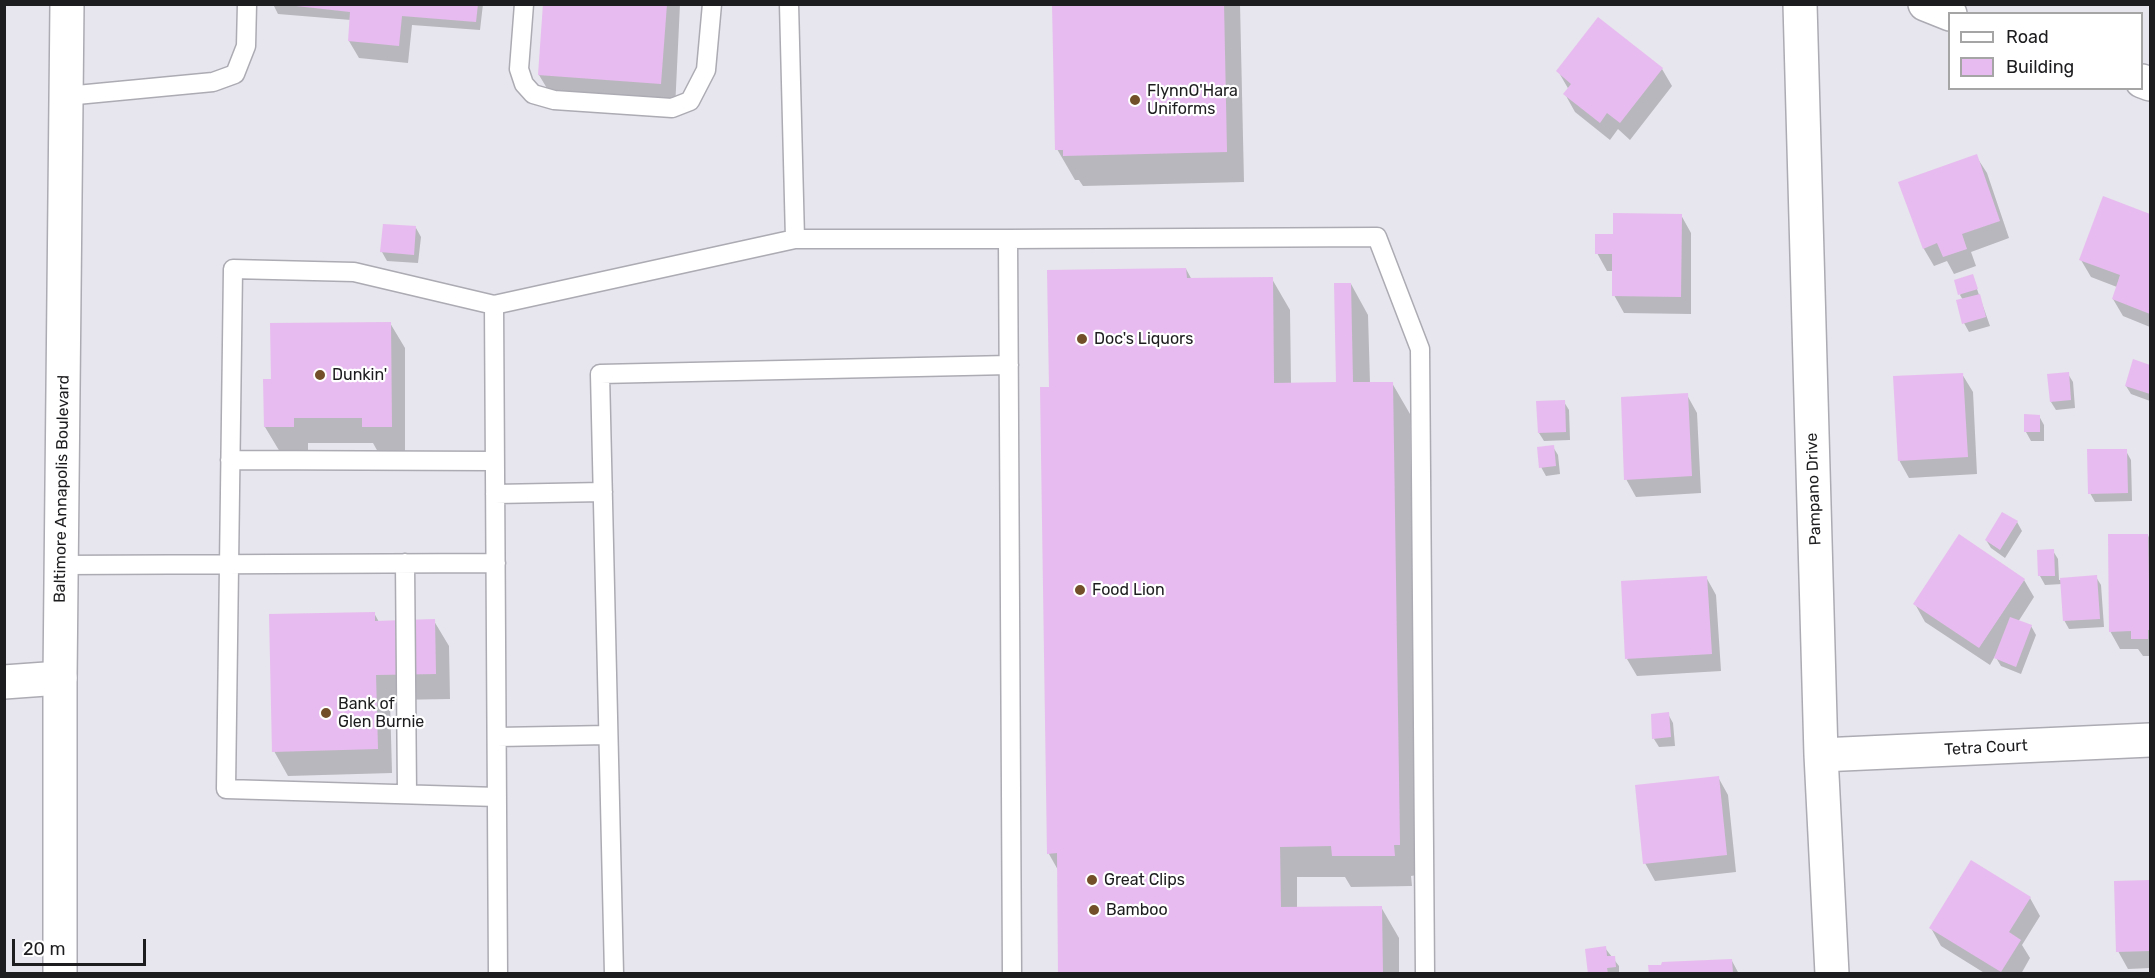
<!DOCTYPE html>
<style>
body{margin:0}
#map{position:relative;width:2155px;height:978px;overflow:hidden;background:#e7e5ed;font-family:Rubik,sans-serif}
canvas{display:block}
.frame{position:absolute;inset:0;border:6px solid #1d1d1f;pointer-events:none}
.legend{position:absolute;left:1948px;top:12px;width:195px;height:78px;box-sizing:border-box;background:#fff;border:2px solid #a5a5a5;margin:0;padding:8px 10px;list-style:none;font-size:18px;color:#1d1d1f}
.legend li{display:flex;align-items:center;gap:12px;height:30px}
.legend b{width:30px;border:2px solid #a5a5a5}
.scale{position:absolute;left:12px;top:939px;width:134px;height:27px;box-sizing:border-box;border:3px solid #1d1d1f;border-top:0;padding-left:8px;font-size:18px;line-height:21px;white-space:nowrap;color:#1d1d1f;-webkit-text-stroke:4px #fff;paint-order:stroke}
</style>
<div id="map">
<canvas width="2155" height="978"></canvas>
<div class="frame"></div>
<ul class="legend">
<li><b style="height:8px;background:#fff"></b>Road</li>
<li><b style="height:16px;background:#e7bbef"></b>Building</li>
</ul>
<div class="scale">20 m</div>
</div>
<script>
const c = document.querySelector('canvas').getContext('2d');
c.lineJoin = 'round';
function paint(path, color) { c.fillStyle = color; c.fill(path, 'evenodd'); }
const poly = rows => new Path2D(rows.map(r => 'M' + r).join(''));
function stroke(path, color, width, dash) { c.strokeStyle = color; c.lineWidth = width; c.lineCap = dash ? 'butt' : 'round'; c.setLineDash(dash || []); c.stroke(path); }
function write(font, color, halo, rows, align = 'center') {
  c.font = font + ' Rubik,sans-serif'; c.lineWidth = 4.5; c.setLineDash([]); c.textBaseline = 'middle'; c.strokeStyle = halo; c.fillStyle = color; for (const [text, x, y, turn = 0] of rows) {
    c.save(); c.translate(x, y); c.rotate((+turn || 0) * Math.PI / 180); c.textAlign = isNaN(turn) ? turn : align; if (halo) c.strokeText(text, 0, 0); c.fillText(text, 0, 0); c.restore();
  }
}
const shadow = poly([
 [273,4,483,4,480,30,412,25,408,63,359,58,349,41,351,20,278,14],
 [545,4,680,4,675,109,554,100,539,75],
 [1054,4,1240,4,1244,182,1083,186,1079,180,1075,180,1057,149],
 [1662,69,1672,86,1630,140,1618,129,1610,140,1575,112,1565,94,1569,90,1558,71],
 [1976,156,1987,173,2009,238,1971,252,1976,266,1954,274,1947,261,1934,266,1924,249,1900,183],
 [2104,198,2150,215,2150,327,2123,316,2113,299,2117,287,2091,277,2081,260],
 [1681,215,1691,233,1691,314,1624,313,1614,295,1614,271,1607,271,1597,253,1614,235],
 [416,228,421,237,418,263,387,261,382,252],
 [1186,269,1192,280,1272,279,1290,310,1291,384,1337,383,1351,284,1368,315,1370,383,1392,383,1410,414,1417,875,1411,876,1412,886,1351,887,1345,877,1297,877,1297,909,1381,907,1399,938,1399,974,1060,974,1058,870,1049,854,1051,388],
 [1972,275,1990,326,1969,332,1964,323,1963,300,1960,295],
 [390,323,405,348,405,451,378,452,373,443,308,443,308,451,280,452,265,427,272,380],
 [2134,361,2150,367,2150,401,2131,394,2126,386],
 [1962,374,1973,392,1977,474,1909,478,1899,460],
 [2068,374,2073,382,2075,408,2056,410,2051,402],
 [1687,395,1697,413,1701,493,1636,497,1626,479],
 [1564,402,1569,410,1570,440,1544,441,1539,433],
 [2026,416,2039,416,2044,425,2044,441,2031,441,2026,432],
 [1553,447,1558,455,1560,474,1546,476,1541,467],
 [2126,451,2131,460,2132,501,2095,502,2090,493],
 [2017,522,2022,531,2005,558,1991,548,1986,540],
 [2148,535,2150,540,2150,656,2143,656,2138,649,2120,649,2110,631],
 [2038,551,2053,551,2058,559,2059,580,2096,577,2101,585,2104,627,2069,629,2064,620,2062,584,2045,585,2040,576],
 [1706,577,1716,595,1721,671,1637,676,1627,659],
 [2024,580,2034,597,2018,622,2031,626,2036,635,2021,674,2001,666,1995,656,1990,665,1925,622,1915,604],
 [374,613,379,622,434,621,449,646,450,699,390,700,392,773,288,776,274,751],
 [1668,714,1673,723,1675,746,1659,747,1654,739],
 [1718,777,1728,795,1736,872,1655,881,1645,863],
 [2150,881,2150,968,2128,969,2118,951,2116,882],
 [2030,898,2040,916,2022,945,2030,958,2021,974,1986,974,1941,946,1931,928],
 [1605,948,1619,966,1619,974,1589,974],
 [1732,961,1739,974,1650,974]
]);
const building = poly([
 [278,4,478,4,476,22,402,16,399,46,348,41,350,12],
 [543,4,667,4,661,84,538,75],
 [1052,4,1224,4,1227,152,1063,156,1063,150,1055,150],
 [1598,17,1663,68,1620,123,1607,113,1600,123,1563,94,1571,84,1556,71],
 [1977,154,2000,221,1962,234,1967,249,1943,257,1937,243,1923,249,1898,182],
 [2103,196,2150,214,2150,314,2112,299,2120,275,2079,260],
 [1613,213,1682,214,1681,297,1612,296,1612,254,1595,254,1595,234,1613,234],
 [383,224,416,226,414,255,380,252],
 [1186,268,1187,278,1273,277,1274,383,1336,382,1334,283,1351,283,1353,382,1393,382,1400,845,1394,845,1395,856,1332,856,1331,846,1280,847,1281,907,1382,906,1383,974,1058,974,1057,853,1047,854,1040,387,1049,387,1047,270],
 [1973,274,1978,289,1958,295,1954,280],
 [1980,294,1986,317,1962,324,1956,300],
 [391,322,392,427,362,427,362,418,294,418,294,427,264,427,263,379,271,379,270,323],
 [2133,359,2150,365,2150,394,2125,386],
 [2069,372,2071,400,2050,402,2047,374],
 [1963,373,1968,457,1898,461,1893,376],
 [1688,393,1692,476,1624,480,1621,397],
 [1565,400,1566,432,1538,433,1536,401],
 [2024,414,2040,415,2040,432,2024,432],
 [1554,445,1556,466,1539,468,1537,447],
 [2087,449,2127,449,2128,493,2088,494],
 [2002,512,2018,521,2000,550,1985,540],
 [1959,534,2025,579,1979,648,1913,604],
 [2108,534,2148,534,2150,630,2148,630,2148,639,2131,639,2131,631,2109,632],
 [2054,549,2055,576,2038,576,2037,550],
 [2097,575,2100,619,2063,621,2060,578],
 [1707,576,1712,654,1625,659,1621,581],
 [375,612,375,621,435,619,436,674,376,675,378,749,272,752,269,614],
 [2010,617,2032,625,2016,667,1994,658],
 [1669,712,1671,737,1652,739,1651,714],
 [1719,776,1727,855,1643,864,1635,785],
 [1971,860,2031,897,2009,932,2021,940,2001,972,1929,928],
 [2150,880,2150,951,2116,952,2114,881],
 [1606,946,1607,956,1615,956,1616,967,1607,968,1608,974,1588,974,1585,949],
 [1732,959,1733,974,1649,974,1648,965,1661,965,1662,962]
]);
const lane = poly([
 [524,4,519,69,524,84,533,94,554,100,672,108,690,101,706,70,712,4],
 [66,96,213,82,235,74,246,46,247,4],
 [795,239,1008,239,1012,974],
 [1008,239,1377,237,1420,349,1425,974],
 [494,305,354,272,233,269,226,789,497,797],
 [230,460,495,461],
 [495,494,603,492],
 [405,563,407,794],
 [61,565,496,563],
 [497,737,608,735],
 [498,974,494,305,795,239,789,4],
 [614,974,600,374,1009,365]
]);
const street = poly([
 [1800,4,1821,755,1832,974],
 [4,682,60,678],
 [1821,755,2150,740]
]);
const secondary = poly([
 [1925,4,1950,14],
 [2142,81,2150,84],
 [60,974,60,678,67,4]
]);
const markers = [
 [1135,100,6,"#724f28"],
 [1082,339,6,"#724f28"],
 [320,375,6,"#724f28"],
 [1080,590,6,"#724f28"],
 [326,713,6,"#724f28"],
 [1092,880,6,"#724f28"],
 [1094,910,6,"#724f28"]
];
const poiNames = [
 ["FlynnO'Hara",1147,91],
 ["Uniforms",1147,109],
 ["Doc's Liquors",1094,339],
 ["Dunkin'",332,375],
 ["Food Lion",1092,590],
 ["Bank of",338,704],
 ["Glen Burnie",338,722],
 ["Great Clips",1104,880],
 ["Bamboo",1106,910]
];
const streetNames = [
 ["Baltimore Annapolis Boulevard",62,489,-89],
 ["Pampano Drive",1814,489,-92],
 ["Tetra Court",1986,748,-3]
];
paint(shadow, '#0003');
paint(building, '#e7bbef');
stroke(lane, '#acabb3', 21);
stroke(street, '#acabb3', 36);
stroke(secondary, '#acabb3', 36);
stroke(lane, '#fff', 18);
stroke(street, '#fff', 33);
stroke(secondary, '#fff', 33);
for (const [x, y, r, color] of markers) { const dot = new Path2D(); dot.arc(x, y, r, 0, 2 * Math.PI); c.fillStyle = color; c.fill(dot); stroke(dot, '#fff', 2); }
write('16px', '#1d1d1f', '#fff', poiNames, 'left');
write('16px', '#1d1d1f', '#fff', streetNames);
</script>
